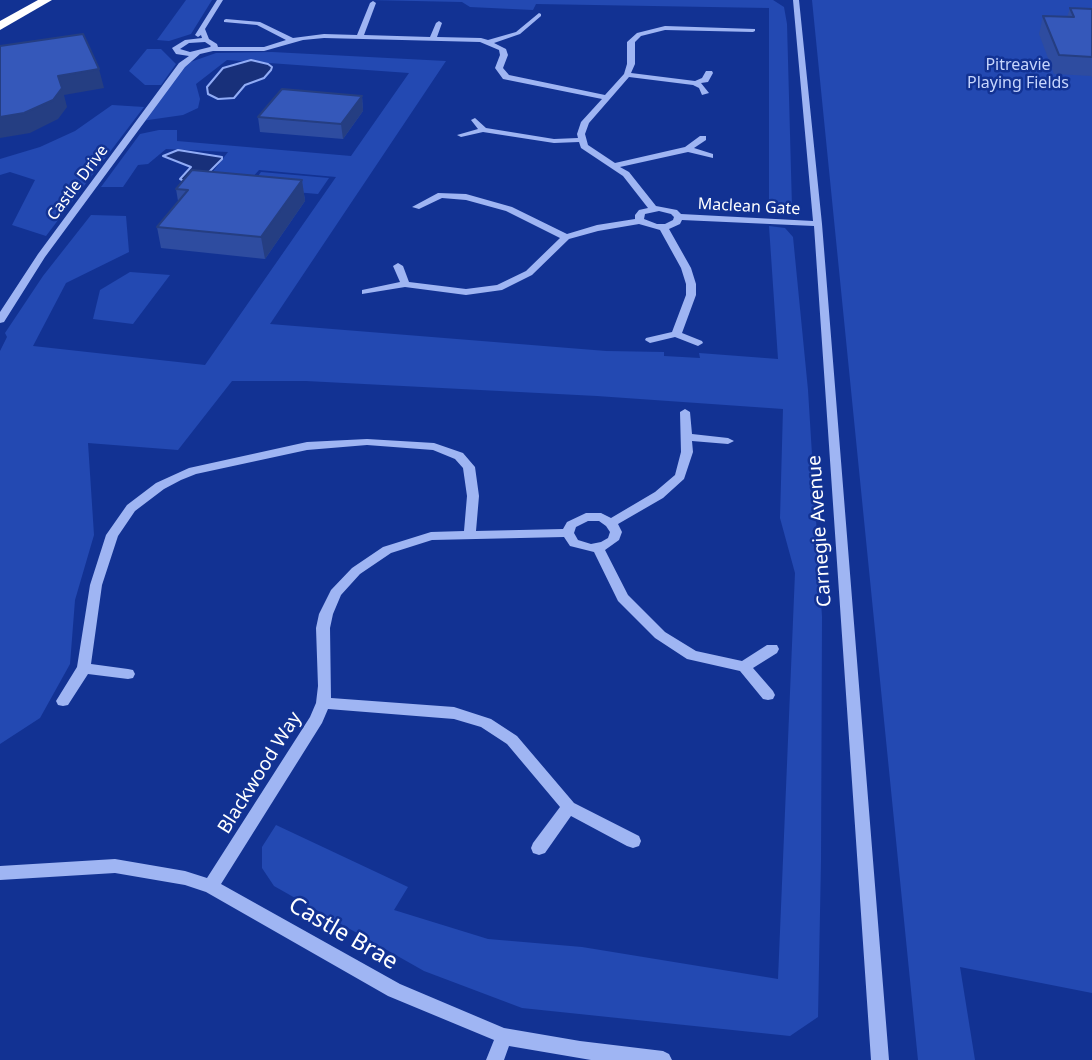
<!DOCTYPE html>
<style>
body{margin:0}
canvas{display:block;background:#123293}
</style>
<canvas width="1092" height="1060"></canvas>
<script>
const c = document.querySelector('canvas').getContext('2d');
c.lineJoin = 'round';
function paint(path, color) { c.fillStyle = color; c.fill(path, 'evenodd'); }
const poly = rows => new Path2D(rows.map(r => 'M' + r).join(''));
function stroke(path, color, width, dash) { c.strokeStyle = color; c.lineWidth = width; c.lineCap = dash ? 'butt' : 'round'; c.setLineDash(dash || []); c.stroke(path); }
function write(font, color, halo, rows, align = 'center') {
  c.font = font + ' "Noto Sans",sans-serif'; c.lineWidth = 5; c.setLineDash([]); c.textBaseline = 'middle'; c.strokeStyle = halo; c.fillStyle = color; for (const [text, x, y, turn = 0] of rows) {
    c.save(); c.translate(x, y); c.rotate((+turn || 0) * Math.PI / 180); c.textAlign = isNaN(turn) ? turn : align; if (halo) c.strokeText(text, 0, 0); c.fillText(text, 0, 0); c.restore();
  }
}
const green = poly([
 [186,0,212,0,191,34,169,41,157,40],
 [368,0,773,0,784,7,787,24,792,208,784,215,769,215,769,8,536,4,533,10,470,7,462,2],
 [812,0,1092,0,1092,993,960,967,975,1060,918,1060],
 [147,49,161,49,176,64,161,85,145,85,129,71],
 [272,52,446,61,270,324,606,351,664,352,664,356,700,358,699,353,778,359,769,226,785,228,793,237,808,390,822,617,821,860,818,1017,790,1036,522,1008,424,971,274,886,262,868,262,847,276,825,408,887,394,910,488,939,582,947,778,979,795,573,780,518,783,409,597,396,306,381,232,381,178,450,88,443,94,535,75,600,70,664,40,718,0,744,0,351,7,337,5,333,43,276,91,215,126,216,129,252,66,283,33,346,205,365,336,177,259,170,241,190,208,178,228,152,166,149,148,164,138,165,123,187,101,187,140,134,159,130,177,130,177,141,351,156,409,73,227,60,196,84,200,99,198,108,183,115,141,121,182,65,216,53],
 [112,105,144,107,46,236,12,225,35,180,10,172,0,175,0,159,40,147,75,131],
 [261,172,329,178,318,194,249,188],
 [130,272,170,275,133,324,93,319,100,290]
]);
const water = poly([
 [251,60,268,64,272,67,271,70,264,78,245,85,234,98,218,99,208,94,207,87,223,68,251,60],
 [178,150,222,157,222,159,201,180,184,181,180,179,191,167,163,156,178,150]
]);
const minor = poly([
 [217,0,223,0,205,29,209,39,217,44,218,47,264,47,286,40,257,25,224,22,224,20,226,19,260,22,293,38,324,34,357,35,370,3,373,1,376,3,364,35,430,37,436,23,439,21,442,23,437,37,481,38,488,40,516,32,539,13,541,14,541,16,520,34,494,43,506,49,508,55,503,68,509,75,605,95,624,74,627,64,627,42,637,33,665,26,755,29,755,31,753,32,665,30,641,36,635,42,635,64,631,73,695,81,702,78,706,71,712,71,713,73,708,82,701,83,709,93,702,95,699,88,693,85,629,77,589,123,585,134,588,145,615,163,685,147,700,136,706,136,706,140,694,148,713,154,713,158,688,152,620,167,629,172,656,206,677,210,681,214,813,221,793,0,799,0,822,224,889,1060,871,1060,814,226,682,220,680,224,669,229,691,268,696,284,696,295,682,333,702,341,703,343,698,346,675,337,650,343,645,340,646,338,672,332,686,295,686,284,681,268,660,230,639,224,598,231,569,239,532,275,502,290,466,295,405,287,362,294,362,290,400,282,393,266,398,263,403,266,409,282,466,289,497,285,526,271,560,238,506,211,466,200,442,198,419,209,412,207,438,193,466,194,512,207,567,234,597,225,635,219,635,215,639,210,648,208,623,176,581,148,579,142,554,143,483,132,461,137,457,135,478,129,471,120,475,118,486,128,554,139,578,138,577,134,581,122,602,99,503,79,495,68,500,55,499,50,480,42,324,38,303,40,264,51,213,51,200,54,185,67,45,257,4,322,0,323,0,312,38,254,179,63,189,56,176,54,172,48,185,40,202,38,201,35,198,37,195,35,217,0],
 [205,42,211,46,210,47,190,52,180,49,189,43,205,42],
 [659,211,671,214,674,217,673,220,665,224,657,224,644,219,645,214,659,211],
 [685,409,690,412,692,434,728,438,734,441,728,444,692,441,693,452,684,479,663,498,618,524,622,532,619,540,605,550,628,595,665,632,696,651,742,661,767,645,777,645,779,649,777,653,753,668,773,691,775,695,773,699,768,700,763,699,740,671,687,659,655,638,618,601,594,552,570,546,564,537,432,540,391,553,360,574,341,595,333,614,330,628,331,698,454,707,491,719,517,736,574,803,639,836,641,841,639,846,633,848,627,846,571,816,545,853,539,855,533,853,531,848,533,843,560,807,507,744,481,727,454,719,328,709,322,723,221,884,400,984,504,1028,580,1041,663,1051,669,1054,672,1060,591,1060,509,1046,504,1060,486,1060,494,1040,388,996,206,892,185,885,115,873,0,880,0,866,115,859,185,871,207,878,310,717,316,703,318,686,316,628,319,614,331,590,352,568,383,547,431,532,464,531,467,496,463,468,455,459,433,450,367,445,307,450,196,474,181,480,164,489,135,511,118,536,102,585,91,664,128,669,133,670,135,674,133,678,128,679,88,674,68,705,63,706,58,705,56,701,77,667,90,585,106,535,127,505,156,483,189,468,307,442,367,439,434,443,463,453,475,467,479,496,476,531,563,529,567,522,586,513,601,513,611,518,655,492,675,475,681,452,680,412,685,409],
 [588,521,599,521,606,526,610,532,608,538,601,542,591,544,578,540,574,533,576,527,588,521]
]);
const highway = poly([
 [38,0,52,0,0,30,0,21,38,0]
]);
const wall = poly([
 [1070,8,1092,9,1092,78,1091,76,1054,74,1039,34,1043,16,1067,17],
 [362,96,363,111,343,139,260,132,258,117],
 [302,180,305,201,265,259,161,248,157,227,178,201,176,189]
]);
const shadedWall = poly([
 [99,69,104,88,64,95,67,107,58,119,30,133,0,138,0,117,58,76],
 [362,96,363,111,343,139,341,124],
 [302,180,305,201,265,259,261,237]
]);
const building = poly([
 [1070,8,1092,9,1092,57,1059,55,1043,16,1074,17,1070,8],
 [83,34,99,69,58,76,62,88,53,100,24,113,0,117,0,46,83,34],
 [282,89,362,96,341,124,258,117,282,89],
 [192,170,302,180,261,237,157,227,188,190,176,189,192,170]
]);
const farParknames = [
 ["Pitreavie",1018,65],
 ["Playing Fields",1018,83]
];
const farStreetnames = [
 ["Castle Drive",78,183,-53],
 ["Maclean Gate",749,207,3]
];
const streetNames = [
 ["Carnegie Avenue",820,531,-94],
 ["Blackwood Way",260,773,-58]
];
const nearStreetnames = [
 ["Castle Brae",343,934,30]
];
paint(green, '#2349b2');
paint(water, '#18307a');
stroke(water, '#91acf6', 2);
paint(minor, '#9fb5f3');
paint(highway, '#fff');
paint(wall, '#2e4ca0');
paint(shadedWall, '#253e82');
paint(building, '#3558ba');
stroke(building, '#253e82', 2);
write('16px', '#c6d5fd', '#123293', farParknames);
write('16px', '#fff', '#123293', farStreetnames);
write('19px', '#fff', '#123293', streetNames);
write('23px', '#fff', '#123293', nearStreetnames);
</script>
